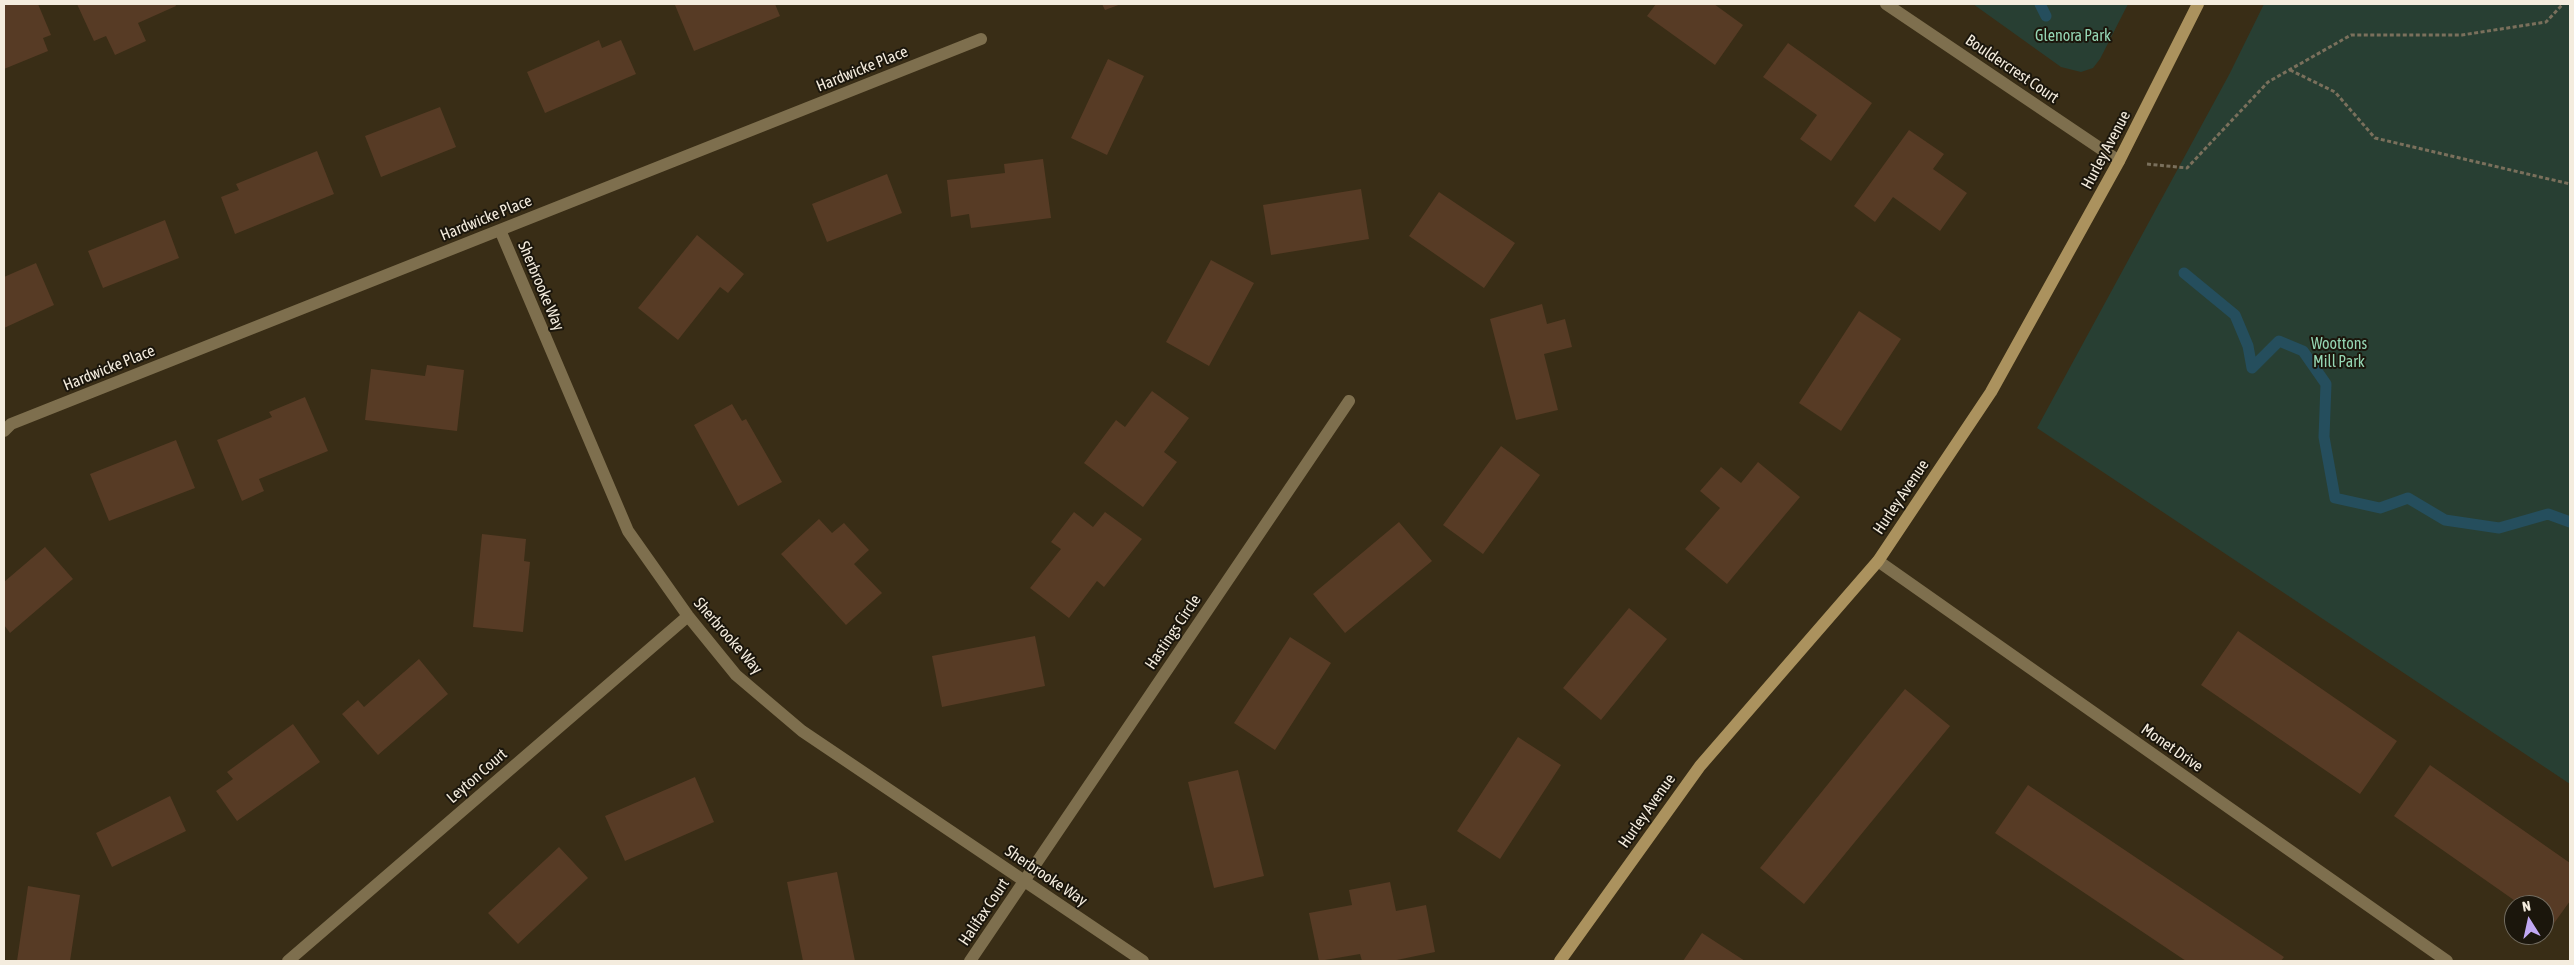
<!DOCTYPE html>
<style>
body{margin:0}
#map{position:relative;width:2574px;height:965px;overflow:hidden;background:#392d16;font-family:"Asap Condensed",sans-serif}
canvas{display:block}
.frame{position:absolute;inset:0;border:5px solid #f4ecde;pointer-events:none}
.north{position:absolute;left:2504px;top:895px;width:50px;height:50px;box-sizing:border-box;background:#1b160c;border:1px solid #726c60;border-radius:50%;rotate:350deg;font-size:14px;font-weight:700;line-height:20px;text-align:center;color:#f4ecde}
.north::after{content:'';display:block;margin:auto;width:18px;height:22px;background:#c1a8f3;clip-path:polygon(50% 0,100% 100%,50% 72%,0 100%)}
</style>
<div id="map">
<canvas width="2574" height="965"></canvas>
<div class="frame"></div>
<div class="north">N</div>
</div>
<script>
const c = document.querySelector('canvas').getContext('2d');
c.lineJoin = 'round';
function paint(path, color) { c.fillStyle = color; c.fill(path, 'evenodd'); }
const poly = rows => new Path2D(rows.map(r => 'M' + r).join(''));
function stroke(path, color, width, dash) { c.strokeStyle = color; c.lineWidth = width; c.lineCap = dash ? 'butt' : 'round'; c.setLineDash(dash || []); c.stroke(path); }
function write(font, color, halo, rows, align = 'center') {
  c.font = font + ' "Asap Condensed",sans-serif'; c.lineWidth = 4; c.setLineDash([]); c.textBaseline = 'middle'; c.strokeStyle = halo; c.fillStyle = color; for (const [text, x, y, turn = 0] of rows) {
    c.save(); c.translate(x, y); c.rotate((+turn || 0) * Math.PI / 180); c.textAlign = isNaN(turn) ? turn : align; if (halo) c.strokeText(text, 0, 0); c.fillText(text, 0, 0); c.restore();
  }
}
const green = poly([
 [1973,4,2128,4,2100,59,2093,68,2081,72,2061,67],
 [2264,4,2570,4,2570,784,2037,428,2230,73]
]);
const stream = poly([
 [2040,4,2046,16],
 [2184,273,2235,315,2248,346,2252,368,2279,341,2303,351,2326,384,2324,437,2335,498,2380,508,2408,498,2445,520,2499,528,2548,514,2570,522]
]);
const building = poly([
 [4,4,38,4,51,35,43,38,48,51,4,69],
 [77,4,175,4,176,6,138,23,146,41,115,55,106,36,94,41],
 [678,4,775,4,780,16,694,51,675,5],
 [1102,4,1121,4,1105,10],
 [1656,4,1714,4,1743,25,1715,65,1647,16],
 [599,40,602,48,621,40,636,74,545,113,527,72],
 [1788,43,1872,103,1831,161,1800,139,1817,115,1763,77],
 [1108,59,1144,76,1107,155,1071,138],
 [440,107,456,147,381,177,365,136],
 [1909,130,1944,154,1933,169,1967,193,1940,231,1893,197,1875,222,1854,206],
 [317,151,334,194,235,234,221,197,239,190,236,184],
 [1043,159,1051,218,971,228,969,214,951,217,947,180,1005,173,1004,164],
 [887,174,902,213,827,242,812,204],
 [1361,189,1369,239,1271,255,1263,205],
 [1439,192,1515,243,1484,288,1409,236],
 [165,220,179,258,103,288,88,251],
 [697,235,744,274,728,293,720,287,678,340,638,308],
 [1211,260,1254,283,1209,366,1166,342],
 [36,263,54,305,4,328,4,277],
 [1542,304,1547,324,1565,319,1572,347,1544,354,1558,410,1516,420,1490,319],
 [1859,311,1901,339,1841,431,1799,403],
 [427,365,464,370,457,431,365,420,371,369,425,376],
 [1152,391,1189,418,1164,452,1177,462,1143,507,1084,463,1116,420,1125,427],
 [305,397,328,451,259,479,264,491,242,501,217,440,272,417,269,412],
 [732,404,742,421,746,419,782,482,738,506,694,425],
 [176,440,195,488,109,521,90,474],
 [1501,446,1540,475,1483,554,1443,525],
 [1758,462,1800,497,1727,584,1685,549,1720,508,1700,491,1721,467,1741,483],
 [1074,512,1093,527,1105,512,1142,539,1104,587,1097,581,1069,618,1030,588,1061,549,1051,542],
 [819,519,832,533,844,523,869,550,854,564,882,593,846,625,781,554],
 [1399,522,1432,561,1345,633,1313,594],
 [482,534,526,539,524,561,530,562,523,632,473,627],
 [45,547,73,579,10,633,4,625,4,582],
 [1629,608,1667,639,1601,720,1563,688],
 [2238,631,2397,741,2360,794,2201,685],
 [1035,636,1045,686,942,707,932,656],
 [1290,637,1331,663,1275,750,1234,723],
 [419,659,448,694,378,755,342,714,358,700,364,707],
 [1905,689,1950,726,1804,904,1760,868],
 [293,724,320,762,237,821,216,791,233,779,227,772],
 [1518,737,1561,765,1500,859,1457,831],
 [2430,765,2570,863,2570,901,2552,926,2544,921,2544,905,2521,905,2394,816],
 [1238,770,1264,876,1214,888,1188,782],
 [695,777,714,822,625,861,605,816],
 [2028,785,2284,957,2281,961,2186,961,1995,833],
 [170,796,186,831,112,867,96,833],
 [559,847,588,878,518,944,488,913],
 [837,872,855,961,803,961,787,882],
 [1390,882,1396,911,1426,905,1435,952,1392,961,1362,961,1360,954,1319,961,1309,913,1352,905,1349,890],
 [28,886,80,895,70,961,17,961],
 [1702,933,1745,961,1683,961]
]);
const path = poly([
 [2290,70,2335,92,2375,138,2570,184],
 [2147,164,2187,168,2268,82,2351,35,2462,35,2546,22,2563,4]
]);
const street = poly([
 [1886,4,2119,161],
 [500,230,628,531,688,616,736,675,802,731,1143,961],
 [4,431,11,424,981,39],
 [1878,561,2447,961],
 [288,961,688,616],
 [970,961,1349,401]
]);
const secondary = poly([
 [1560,961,1700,766,1878,561,1991,392,2119,161,2198,4]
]);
const parkNames = [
 ["Glenora Park",2073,36],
 ["Woottons",2339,344],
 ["Mill Park",2339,362]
];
const streetNames = [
 ["Hardwicke Place",862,69,-22],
 ["Bouldercrest Court",2012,69,34],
 ["Hurley Avenue",2106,150,-62],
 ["Hardwicke Place",486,218,-22],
 ["Sherbrooke Way",541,286,67],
 ["Hardwicke Place",109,368,-22],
 ["Hurley Avenue",1901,497,-56],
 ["Hastings Circle",1173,632,-56],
 ["Sherbrooke Way",728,636,49],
 ["Monet Drive",2172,748,35],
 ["Leyton Court",477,776,-41],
 ["Hurley Avenue",1647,811,-55],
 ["Sherbrooke Way",1046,876,34],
 ["Halifax Court",984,912,-56]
];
paint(green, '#283f33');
stroke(stream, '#254e5d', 11);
paint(building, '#573b25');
stroke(path, '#7a705c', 3, [4, 2.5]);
stroke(street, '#7e6f4e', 12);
stroke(secondary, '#ab925e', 12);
write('16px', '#95d6b4', '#1b160c', parkNames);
write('16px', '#f4ecde', '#1b160c', streetNames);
</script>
